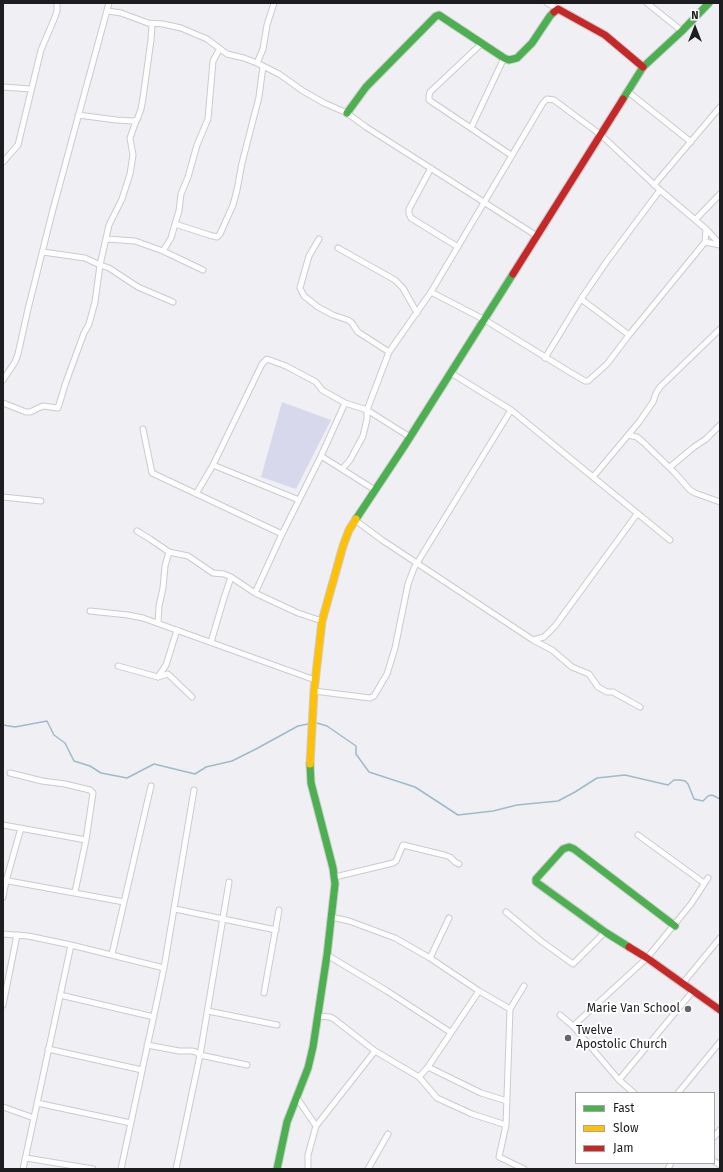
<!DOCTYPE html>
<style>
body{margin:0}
#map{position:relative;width:723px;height:1172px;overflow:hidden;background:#efeff4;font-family:"Fira Sans",sans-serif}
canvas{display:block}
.frame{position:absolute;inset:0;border:4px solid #1d1d20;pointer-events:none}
.legend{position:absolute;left:575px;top:1092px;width:140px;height:72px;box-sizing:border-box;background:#fff;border:1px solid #a5a5a6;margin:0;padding:5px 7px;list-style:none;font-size:12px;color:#1d1d20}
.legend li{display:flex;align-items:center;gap:8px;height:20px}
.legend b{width:20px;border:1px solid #a5a5a6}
.north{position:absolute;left:675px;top:8px;width:40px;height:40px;-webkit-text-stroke:3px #fff;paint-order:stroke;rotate:0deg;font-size:11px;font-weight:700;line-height:16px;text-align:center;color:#1d1d20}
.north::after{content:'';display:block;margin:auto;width:14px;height:18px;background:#1d1d20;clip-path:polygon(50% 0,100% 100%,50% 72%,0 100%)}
</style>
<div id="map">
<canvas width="723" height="1172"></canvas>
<div class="frame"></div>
<ul class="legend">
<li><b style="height:5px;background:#4caf50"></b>Fast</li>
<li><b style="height:5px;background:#ffc107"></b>Slow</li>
<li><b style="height:5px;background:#c62828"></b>Jam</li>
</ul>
<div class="north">N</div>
</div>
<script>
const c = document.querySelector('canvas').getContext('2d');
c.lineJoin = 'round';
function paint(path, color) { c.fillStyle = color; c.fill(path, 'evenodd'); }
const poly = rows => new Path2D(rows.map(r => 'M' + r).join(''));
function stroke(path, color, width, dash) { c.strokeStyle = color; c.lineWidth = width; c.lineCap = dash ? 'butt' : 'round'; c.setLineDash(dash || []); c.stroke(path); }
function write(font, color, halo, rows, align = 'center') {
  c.font = font + ' "Fira Sans",sans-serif'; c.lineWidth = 4; c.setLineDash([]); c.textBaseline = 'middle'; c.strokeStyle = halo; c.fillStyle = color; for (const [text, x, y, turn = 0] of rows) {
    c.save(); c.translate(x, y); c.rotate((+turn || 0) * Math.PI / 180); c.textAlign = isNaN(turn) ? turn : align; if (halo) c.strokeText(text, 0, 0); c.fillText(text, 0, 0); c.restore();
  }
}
const green = poly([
 [282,402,331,420,296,489,261,477]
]);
const stream = poly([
 [317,723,327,726,356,746,356,754,369,772,415,787,458,815,493,811,517,805,558,801,575,792,597,778,625,775,668,785,674,780,680,780,685,781,688,784,694,799,703,801,708,796,712,795,720,799],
 [3,725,15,727,47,721,54,735,65,743,74,761,90,766,101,773,127,778,154,764,195,774,206,767,232,761,256,749,298,726,308,724]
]);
const street = poly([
 [547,3,558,9],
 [647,3,682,31],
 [108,11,121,13,148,23,163,24,181,28,207,39,227,54,244,58,257,63,263,49,267,25,274,3],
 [481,44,430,92,429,96,429,100,511,155],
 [257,63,279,74,303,91,324,103,347,113,366,127,537,236],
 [3,87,31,89],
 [627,91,691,142],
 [78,115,116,120,133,121,137,120,141,109,143,98,151,40,152,24],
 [471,128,504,58],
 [3,162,18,145,41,50,55,17,57,11,57,3],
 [431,168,409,209,409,214,411,218,458,247],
 [654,185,720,107],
 [696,219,720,194],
 [175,224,179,211,181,194,188,177,197,145,208,119,213,61,219,50],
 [106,239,135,241,163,251,171,238,175,224,209,235,217,237,220,234,233,205,237,190,242,163,259,97,263,66],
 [319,239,309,256,303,277,300,288,304,296,318,307,333,315,348,320,352,323,358,332,389,352],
 [705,242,720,245],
 [338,248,395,280,403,288,417,313],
 [163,251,203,270],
 [43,252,85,258,100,265,109,225,122,199,130,174,133,155,130,138,136,121],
 [431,292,485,320,568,371,585,381,588,381,607,364,629,335,581,299],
 [629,335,705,242,706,229],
 [545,358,581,299,607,261,660,190],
 [451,373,511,410,670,540],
 [3,380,15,362,18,354,28,309,52,213,109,3],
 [3,403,26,412,30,412,43,406,58,408,66,382,84,333,89,324,95,302,100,265,109,268,138,287,173,302],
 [143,429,152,473,282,534],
 [628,435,637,437,643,442,675,473,690,490,695,493,720,502],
 [321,456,375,490],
 [213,465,299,500],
 [670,467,694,447,706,439,720,425],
 [342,469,350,460,363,436,367,419,367,410,389,352,431,292,543,103,547,99,554,100,601,135,660,190,706,229,720,244],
 [593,477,639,422,653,402,656,393,660,387,720,329],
 [196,494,213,465,262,364,267,359,286,366,316,382,322,390,345,403,367,410,410,437],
 [3,497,41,501],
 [355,520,382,540,533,640,544,637,555,626,637,514],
 [137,531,150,539,169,552,188,556,213,573,224,574,231,577,255,593,298,613,322,621],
 [255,593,282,534,321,456,345,403],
 [90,611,128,615,143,618,315,680],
 [158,623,159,606,163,588,165,566,169,552],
 [533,640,552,650,572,667,589,674,598,687,607,692,613,692,640,707],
 [211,642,224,598,231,577],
 [118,666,158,677,168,674,192,697],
 [158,677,166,665,177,630],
 [314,691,370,698,374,696,387,674,395,648,408,584,414,568,511,410],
 [10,773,42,781,65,784,90,790,93,793,86,840,75,892],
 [3,825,86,840],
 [638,835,704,883],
 [335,877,393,863,396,861,403,845,444,855,450,857,455,862,459,864],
 [3,880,124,902],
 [3,897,6,881,21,828],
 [175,909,276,930],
 [506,912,541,941,573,964,605,932],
 [331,917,349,921,395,938,430,958,479,991,510,1009],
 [3,934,28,936,71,945,164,968],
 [112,954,151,786],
 [327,955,387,991,450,1032],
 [430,958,449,918],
 [683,983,720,938],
 [264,993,279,910],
 [60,995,154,1017],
 [3,1005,17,935],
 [208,1011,277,1025],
 [560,1015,573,1026,619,1080,634,1093],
 [318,1016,330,1017,334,1019,375,1051,419,1077,428,1067,479,991],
 [573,1026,647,958,691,904,708,878],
 [147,1045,179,1051,192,1051,196,1052,200,1055,247,1065],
 [48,1049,142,1070],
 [428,1067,481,1093,507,1101],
 [419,1077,437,1098,472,1114,506,1125],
 [619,1080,693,991],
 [678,1093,720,1042],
 [297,1098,316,1126],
 [37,1103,131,1123],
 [3,1107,34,1118],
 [714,1137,720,1130],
 [26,1158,93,1169],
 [714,1161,720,1165],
 [23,1169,71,945],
 [121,1169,164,968,194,790],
 [176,1169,200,1055,229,882],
 [308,1169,308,1155,316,1126,375,1051],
 [368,1169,388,1134],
 [524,1169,499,1157,506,1125,510,1009,524,986],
 [668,1169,671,1163]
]);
const fast = poly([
 [623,99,643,67,682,31,709,3],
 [347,113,366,87,436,16,439,15,504,58,509,60,517,58,532,43,550,16,554,12],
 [356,519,405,445,513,274],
 [629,947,605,932,536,882,536,879,563,849,569,847,574,849,675,926],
 [277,1169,287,1122,308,1068,313,1047,327,955,335,884,333,868,311,783,310,764]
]);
const slow = poly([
 [310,764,314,691,322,621,343,546,349,530,356,519]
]);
const jam = poly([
 [554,12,558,9,605,35,643,67],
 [513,274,623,99],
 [629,947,647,958,720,1010]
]);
const markers = [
 [688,1009,4,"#66666a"],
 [568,1038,4,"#66666a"]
];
const poiNames = [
 ["Marie Van School",680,1009],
 ["Twelve",576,1031,"left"],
 ["Apostolic Church",576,1045,"left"]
];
paint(green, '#d8d8ec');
stroke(stream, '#9fbbc9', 1.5);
stroke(street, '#cbcbcf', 7);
stroke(fast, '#cbcbcf', 9);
stroke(slow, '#cbcbcf', 9);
stroke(jam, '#cbcbcf', 9);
stroke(street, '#fdfdfd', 5);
stroke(fast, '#4caf50', 7);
stroke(slow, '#ffc107', 7);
stroke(jam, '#c62828', 7);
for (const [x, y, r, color] of markers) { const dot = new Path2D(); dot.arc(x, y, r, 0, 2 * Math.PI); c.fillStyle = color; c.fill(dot); stroke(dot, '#fff', 1.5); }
write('12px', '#1d1d20', '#fff', poiNames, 'right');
</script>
